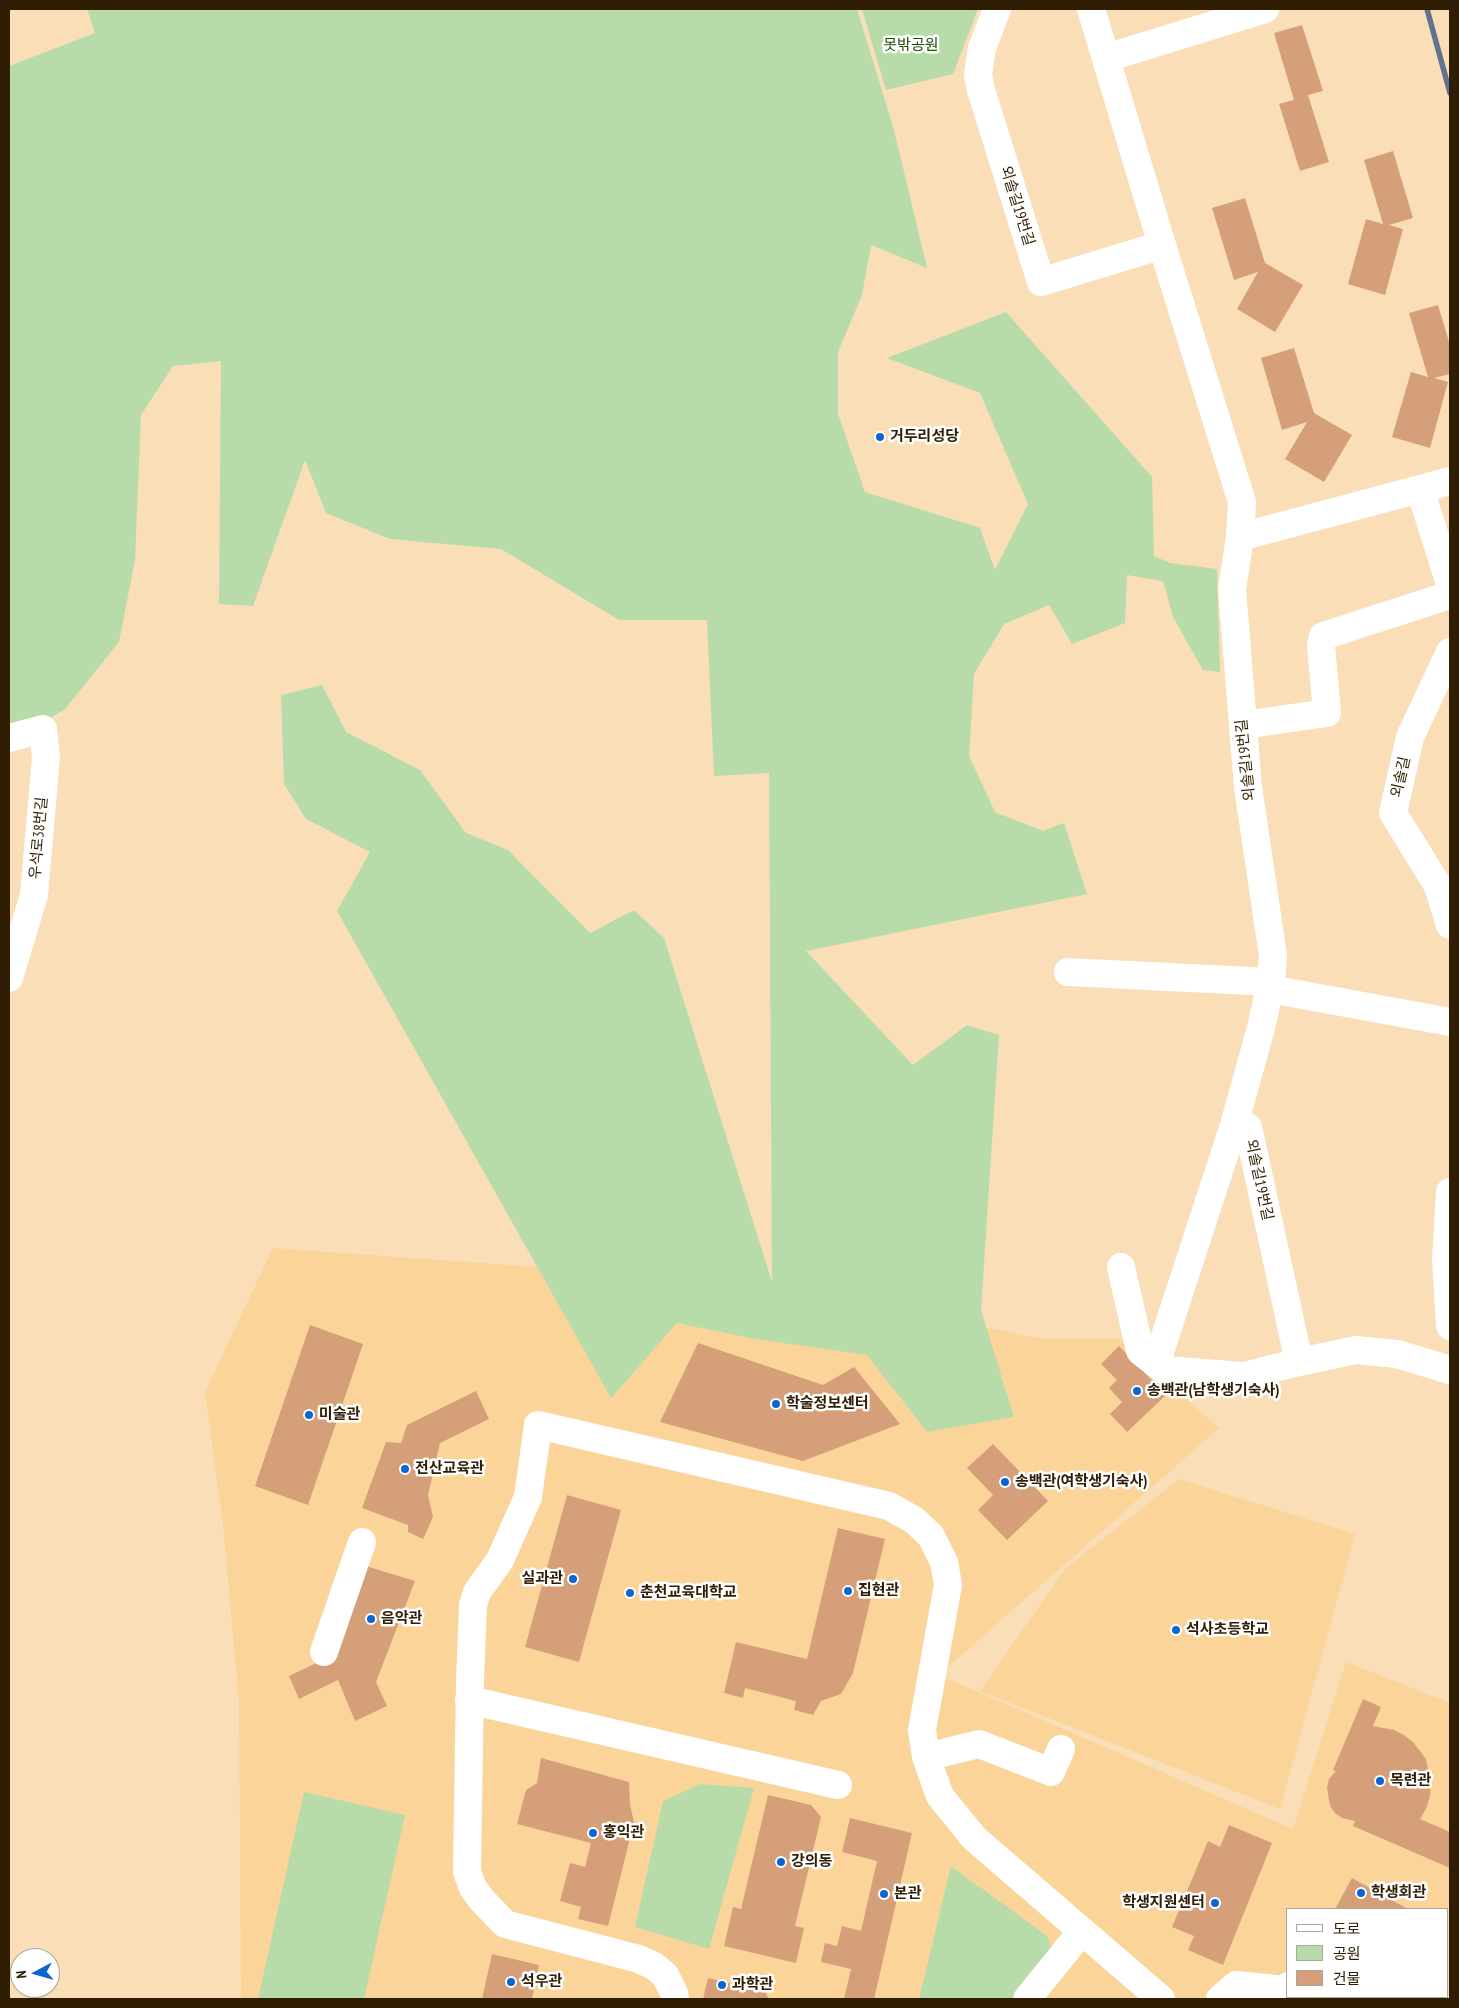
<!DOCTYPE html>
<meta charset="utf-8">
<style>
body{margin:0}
#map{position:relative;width:1459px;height:2008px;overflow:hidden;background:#f9deb8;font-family:"PT Sans Narrow","Noto Sans KR",sans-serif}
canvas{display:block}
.frame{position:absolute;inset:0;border:10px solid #2f1e03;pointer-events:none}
.legend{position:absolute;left:1286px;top:1908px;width:162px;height:90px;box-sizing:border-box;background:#fff;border:1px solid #aca59a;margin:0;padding:6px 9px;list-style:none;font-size:15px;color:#2f1e03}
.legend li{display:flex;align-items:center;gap:10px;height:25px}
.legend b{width:25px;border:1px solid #aca59a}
.north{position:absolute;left:10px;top:1948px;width:50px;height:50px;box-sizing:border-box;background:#fff;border:1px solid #aca59a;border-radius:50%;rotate:264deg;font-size:14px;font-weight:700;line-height:20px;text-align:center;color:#2f1e03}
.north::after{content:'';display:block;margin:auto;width:18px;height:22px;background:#0c66cf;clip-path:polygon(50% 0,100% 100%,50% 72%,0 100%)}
</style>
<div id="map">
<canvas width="1459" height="2008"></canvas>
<div class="frame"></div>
<ul class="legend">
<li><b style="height:6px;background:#fff"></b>도로</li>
<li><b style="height:14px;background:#b8dca9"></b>공원</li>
<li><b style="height:14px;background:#d5a079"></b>건물</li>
</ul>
<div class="north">N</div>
</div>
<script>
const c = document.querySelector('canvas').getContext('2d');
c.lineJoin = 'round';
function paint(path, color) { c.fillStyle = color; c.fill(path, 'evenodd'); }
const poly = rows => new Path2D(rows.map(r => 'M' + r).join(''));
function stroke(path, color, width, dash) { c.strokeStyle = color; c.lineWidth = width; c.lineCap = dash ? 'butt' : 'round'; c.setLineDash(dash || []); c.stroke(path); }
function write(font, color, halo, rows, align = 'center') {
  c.font = font + ' "PT Sans Narrow","Noto Sans KR",sans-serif'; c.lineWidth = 5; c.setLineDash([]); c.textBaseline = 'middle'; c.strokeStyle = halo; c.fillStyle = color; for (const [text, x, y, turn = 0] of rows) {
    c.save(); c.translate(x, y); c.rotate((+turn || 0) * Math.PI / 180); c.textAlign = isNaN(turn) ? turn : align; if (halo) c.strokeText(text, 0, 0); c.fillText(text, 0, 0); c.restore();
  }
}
const built = poly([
 [273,1248,772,1284,1043,1339,1118,1338,1219,1428,939,1675,1293,1829,1346,1662,1450,1703,1450,1905,1446,1909,1288,1909,1288,1997,1379,1997,1378,1999,241,1999,239,1703,223,1524,205,1392],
 [1179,1479,1355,1534,1280,1809,980,1691,1065,1569]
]);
const green = poly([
 [87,9,857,9,894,130,927,268,871,245,862,295,838,352,838,414,865,492,980,528,995,570,1028,504,980,393,887,358,1006,312,1152,477,1154,556,1170,563,1217,569,1220,672,1203,670,1173,617,1163,581,1127,575,1125,623,1072,644,1049,605,1004,624,974,674,969,756,995,812,1043,831,1064,823,1087,894,806,951,913,1065,967,1025,999,1035,981,1310,1014,1417,927,1432,867,1355,755,1339,677,1323,611,1398,337,911,370,852,306,819,284,784,281,695,322,685,346,732,420,770,466,833,508,850,590,933,634,910,664,938,772,1282,769,773,714,776,707,620,619,620,501,549,390,539,326,513,305,460,253,606,219,604,221,361,173,366,141,415,135,560,119,642,65,709,9,744,9,66,95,33],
 [862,9,978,9,953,74,886,90],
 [700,1784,754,1788,709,1949,635,1927,663,1801],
 [304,1792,405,1815,364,1999,258,1999],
 [951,1866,1047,1936,1053,1954,1017,1999,919,1999]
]);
const stream = poly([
 [1427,9,1450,93]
]);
const building = poly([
 [1302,25,1323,91,1308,95,1329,162,1300,171,1279,104,1294,100,1274,33],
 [1393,151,1413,218,1389,225,1403,229,1385,295,1348,284,1366,219,1383,224,1364,160],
 [1245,198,1265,263,1303,285,1275,332,1237,309,1258,272,1234,280,1212,208],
 [1438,305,1450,345,1450,374,1434,378,1448,382,1430,448,1392,437,1411,372,1428,377,1409,313],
 [1294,348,1314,413,1352,435,1324,482,1285,459,1307,422,1282,430,1261,358],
 [310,1325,363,1344,308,1505,255,1486],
 [698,1343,823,1385,854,1367,900,1424,803,1461,660,1422],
 [1119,1346,1166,1395,1127,1432,1110,1414,1122,1402,1109,1388,1117,1380,1101,1364],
 [476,1391,489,1419,440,1443,428,1495,433,1517,423,1539,408,1532,408,1525,362,1508,386,1442,401,1443,407,1425],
 [993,1444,1048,1501,1007,1540,978,1510,993,1495,967,1468],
 [567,1495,621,1510,579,1662,525,1647],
 [838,1528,885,1539,853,1673,841,1694,821,1701,813,1715,794,1710,796,1701,745,1688,743,1698,724,1693,736,1642,807,1659],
 [359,1564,415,1581,376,1682,387,1706,355,1721,338,1680,299,1699,289,1676,329,1657],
 [1363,1699,1381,1707,1373,1726,1394,1730,1404,1735,1413,1742,1426,1759,1431,1784,1430,1796,1426,1809,1420,1819,1450,1832,1450,1868,1353,1826,1355,1821,1342,1818,1335,1813,1330,1806,1327,1788,1329,1779,1336,1771,1333,1770],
 [541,1758,629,1782,630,1805,634,1822,608,1926,578,1919,581,1907,560,1901,570,1863,585,1867,591,1843,517,1824,526,1790,537,1783],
 [768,1795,811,1805,821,1817,795,1926,804,1928,796,1963,724,1946,733,1907,741,1909],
 [850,1818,912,1833,874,1999,844,1999,851,1969,821,1962,825,1943,837,1946,842,1926,861,1931,877,1861,842,1852],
 [1229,1825,1272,1843,1223,1965,1188,1950,1194,1936,1172,1927,1208,1841,1220,1847],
 [1352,1878,1408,1909,1335,1909],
 [492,1954,539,1965,532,1999,482,1999],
 [708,1978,765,1992,769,1999,703,1999],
 [1307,1997,1366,1997,1365,1999,1306,1999]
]);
const minor = poly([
 [997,9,982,48,978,75,981,90,1041,282,1162,245],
 [1091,9,1162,245,1242,502,1240,537,1232,589,1248,787,1273,956,1271,982,1261,1028,1234,1125,1248,1127,1299,1362,1356,1350,1397,1354,1450,1370],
 [1106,58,1265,9],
 [1420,489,1450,584],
 [1240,537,1450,481],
 [1450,652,1410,737,1393,813,1438,886,1450,925],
 [1243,725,1327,713,1321,645,1323,636,1450,595],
 [9,738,43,729,46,757,34,895,9,978],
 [1068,972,1271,982],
 [1270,989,1450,1022],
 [1450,1192,1446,1260,1450,1326],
 [1121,1267,1140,1351,1164,1370,1244,1376,1299,1362],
 [1156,1364,1234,1125],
 [324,1652,362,1542],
 [469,1700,838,1785],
 [926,1757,979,1744,1051,1772,1061,1749],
 [675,1999,674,1993,665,1975,654,1966,639,1959,505,1924,482,1900,473,1888,467,1872,470,1681,473,1605,477,1592,500,1560,528,1497,538,1425,889,1506,914,1520,931,1536,944,1562,948,1585,922,1730,926,1757,940,1796,974,1838,1161,1999],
 [1027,1999,1082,1931],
 [1220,1999,1236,1985,1286,1990,1288,1986]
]);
const markers = [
 [880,437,5,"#0c66cf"],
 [1137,1391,5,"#0c66cf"],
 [776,1404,5,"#0c66cf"],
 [309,1415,5,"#0c66cf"],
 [405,1469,5,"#0c66cf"],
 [1005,1482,5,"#0c66cf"],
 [573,1579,5,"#0c66cf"],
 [848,1591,5,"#0c66cf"],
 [630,1593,5,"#0c66cf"],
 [371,1619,5,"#0c66cf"],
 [1176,1630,5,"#0c66cf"],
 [1380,1781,5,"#0c66cf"],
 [593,1833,5,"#0c66cf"],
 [781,1862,5,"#0c66cf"],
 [1361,1893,5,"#0c66cf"],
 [884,1894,5,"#0c66cf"],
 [1215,1903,5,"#0c66cf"],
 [511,1982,5,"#0c66cf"],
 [722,1985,5,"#0c66cf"]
];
const parkNames = [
 ["못밖공원",911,46]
];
const streetNames = [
 ["외솔길19번길",1017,206,73],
 ["외솔길19번길",1246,760,-96],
 ["외솔길",1401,777,-77],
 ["우석로38번길",39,838,-85],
 ["외솔길19번길",1259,1180,78]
];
const poiNames = [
 ["거두리성당",890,437],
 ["송백관(남학생기숙사)",1147,1391],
 ["학술정보센터",786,1404],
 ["미술관",319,1415],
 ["전산교육관",415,1469],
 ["송백관(여학생기숙사)",1015,1482],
 ["실과관",563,1579,"right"],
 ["집현관",858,1591],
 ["춘천교육대학교",640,1593],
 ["음악관",381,1619],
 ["석사초등학교",1186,1630],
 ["목련관",1390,1781],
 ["홍익관",603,1833],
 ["강의동",791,1862],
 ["학생회관",1371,1893],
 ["본관",894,1894],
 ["학생지원센터",1205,1903,"right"],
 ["석우관",521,1982],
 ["과학관",732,1985]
];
paint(built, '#fbd49a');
paint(green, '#b8dca9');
stroke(stream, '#61738e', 5.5);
paint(building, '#d5a079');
stroke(minor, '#fff', 28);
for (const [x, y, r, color] of markers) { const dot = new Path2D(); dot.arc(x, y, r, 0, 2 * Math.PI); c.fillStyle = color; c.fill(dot); stroke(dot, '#fff', 2); }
write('15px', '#1e4d00', '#fff', parkNames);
write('15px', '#2f1e03', '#fff', streetNames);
write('bold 15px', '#2f1e03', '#fff', poiNames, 'left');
</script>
